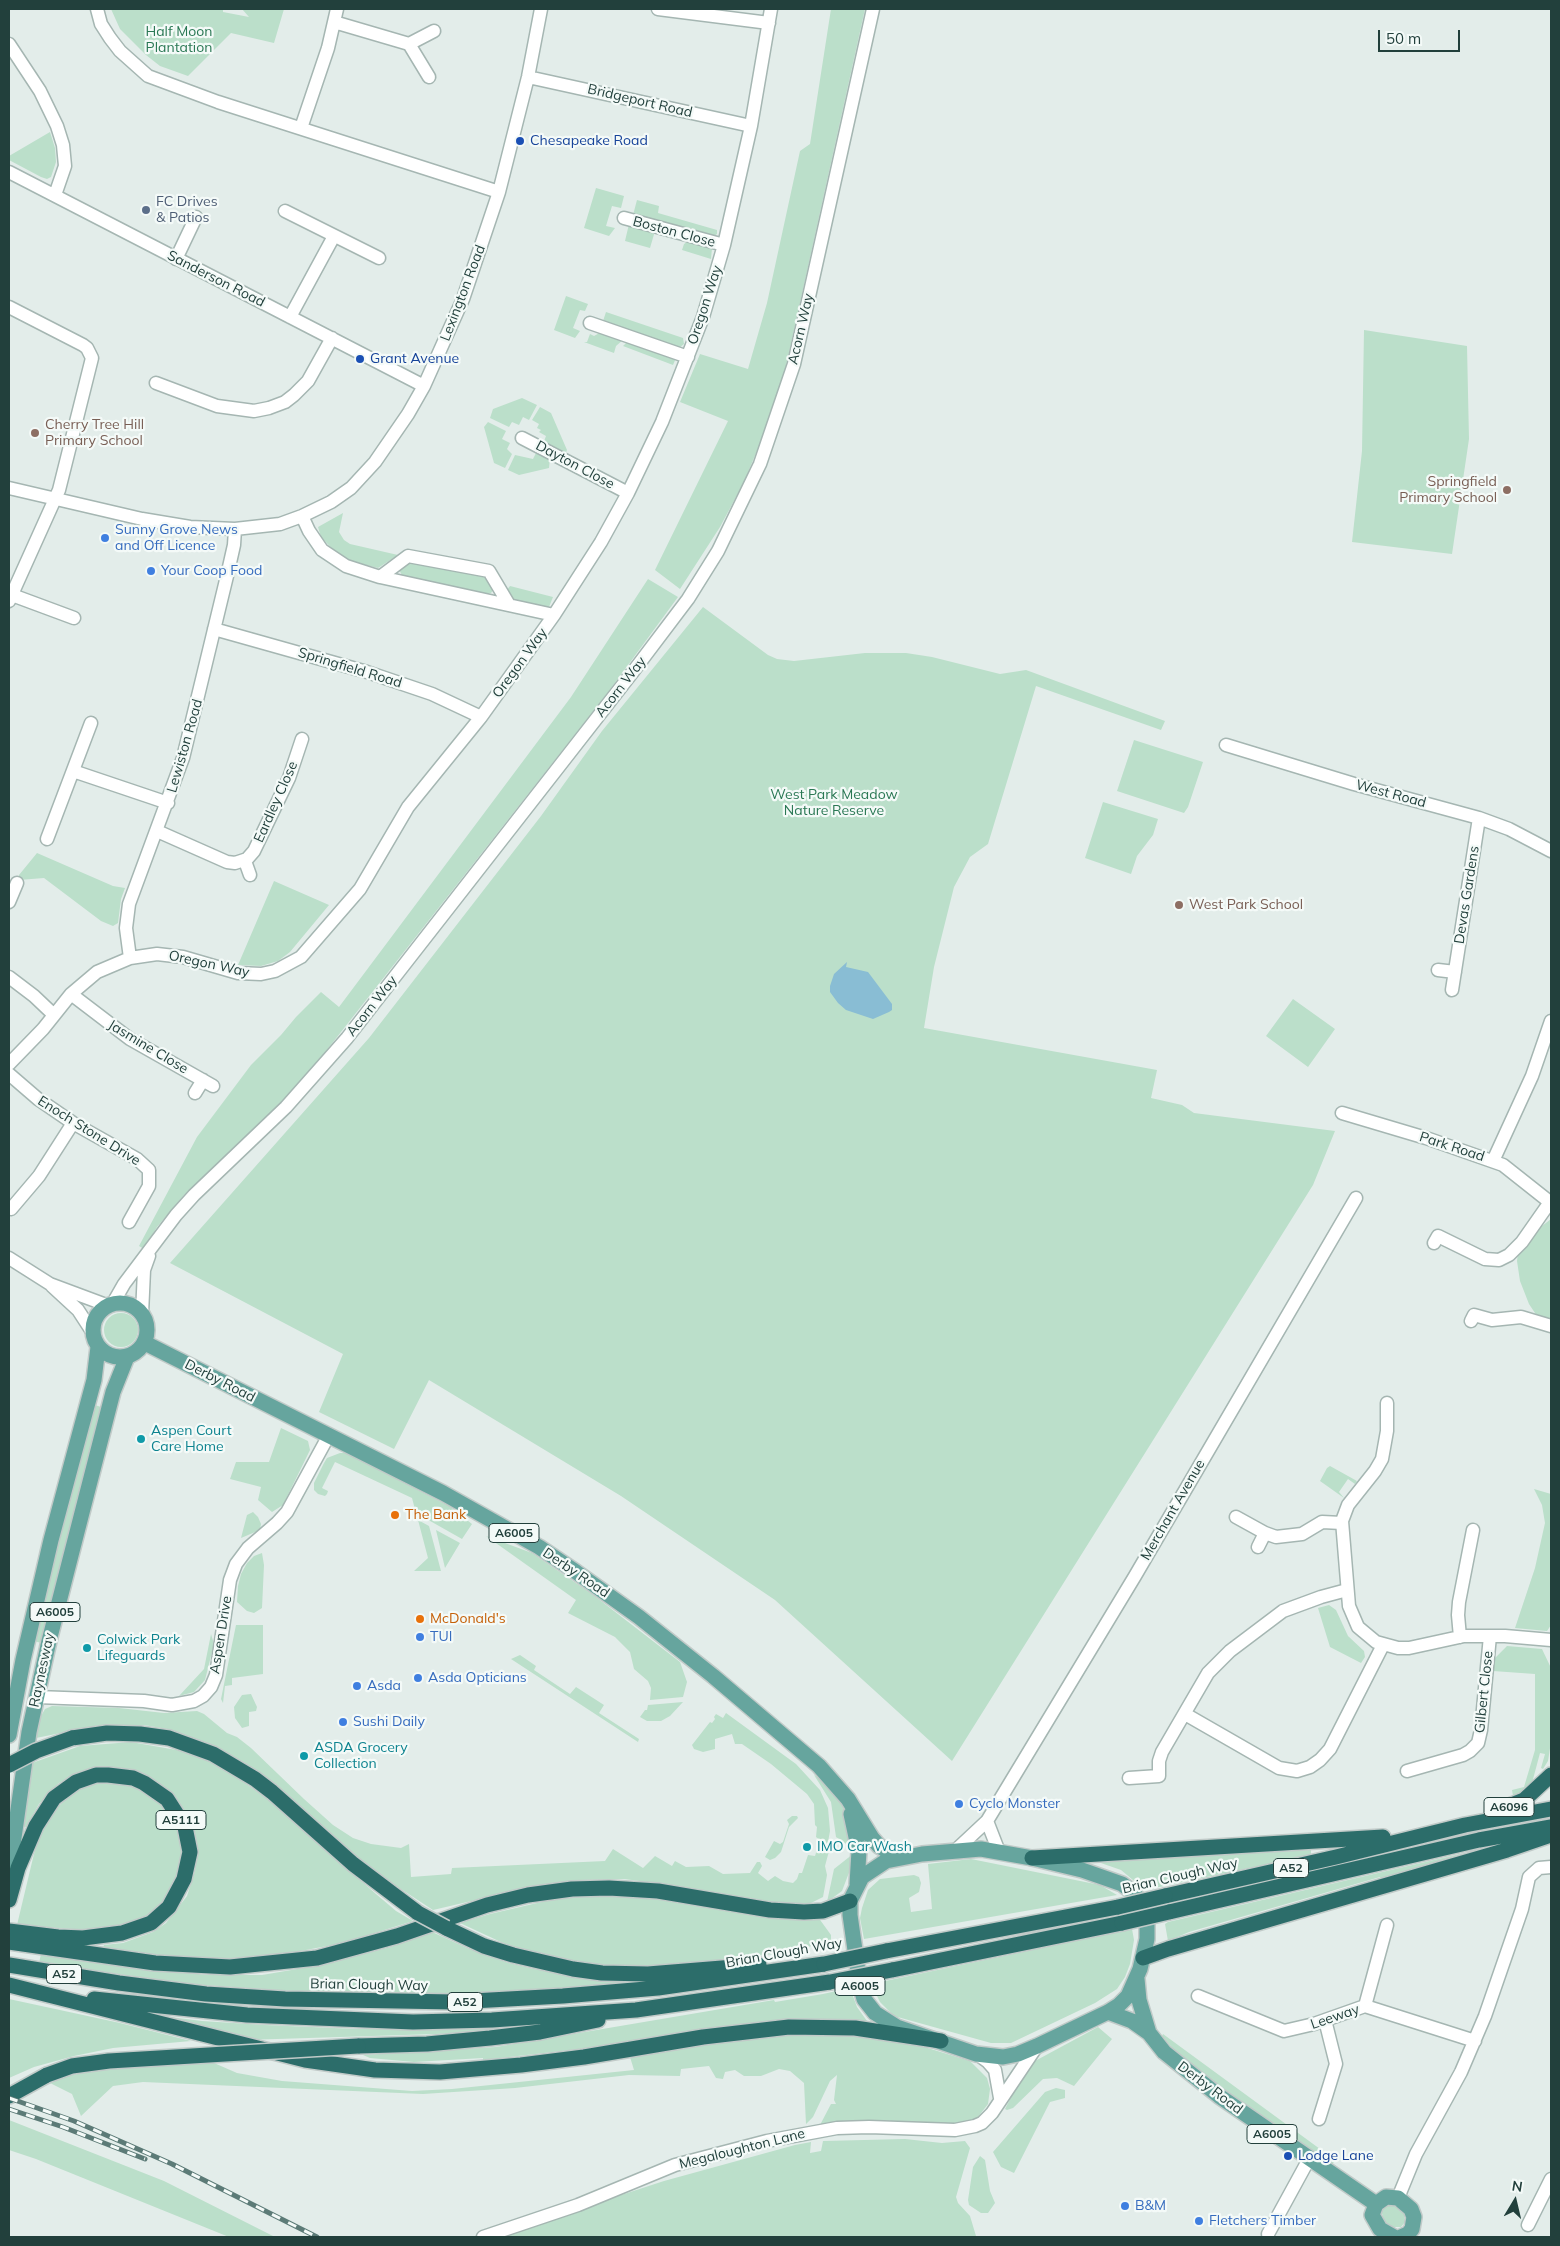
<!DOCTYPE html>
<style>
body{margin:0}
#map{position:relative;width:1560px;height:2246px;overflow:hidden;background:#e3edea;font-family:Mulish,sans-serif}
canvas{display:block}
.frame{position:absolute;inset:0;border:10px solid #22403c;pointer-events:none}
.north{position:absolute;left:1490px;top:2176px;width:50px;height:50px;-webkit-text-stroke:4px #f4faf8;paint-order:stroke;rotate:9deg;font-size:14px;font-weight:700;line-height:20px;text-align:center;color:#22403c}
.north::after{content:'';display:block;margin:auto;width:18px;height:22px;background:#22403c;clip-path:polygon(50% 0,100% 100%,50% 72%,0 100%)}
.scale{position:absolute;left:1378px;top:30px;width:82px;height:22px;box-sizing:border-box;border:2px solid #22403c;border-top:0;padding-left:6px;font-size:15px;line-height:18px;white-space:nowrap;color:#22403c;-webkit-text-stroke:4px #f4faf8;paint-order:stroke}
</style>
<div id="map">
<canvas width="1560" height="2246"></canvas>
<div class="frame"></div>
<div class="north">N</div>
<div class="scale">50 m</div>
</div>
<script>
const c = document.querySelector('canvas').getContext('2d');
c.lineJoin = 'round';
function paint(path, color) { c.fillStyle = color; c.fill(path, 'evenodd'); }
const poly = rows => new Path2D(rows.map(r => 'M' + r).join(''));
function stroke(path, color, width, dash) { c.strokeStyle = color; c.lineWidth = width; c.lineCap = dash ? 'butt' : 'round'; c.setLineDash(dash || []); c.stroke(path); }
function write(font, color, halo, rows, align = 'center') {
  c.font = font + ' Mulish,sans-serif'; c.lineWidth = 4.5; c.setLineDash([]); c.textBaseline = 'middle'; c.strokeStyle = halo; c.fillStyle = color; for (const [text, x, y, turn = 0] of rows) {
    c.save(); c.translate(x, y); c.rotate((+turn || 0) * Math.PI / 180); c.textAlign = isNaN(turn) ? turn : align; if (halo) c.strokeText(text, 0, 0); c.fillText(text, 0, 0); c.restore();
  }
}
const green = poly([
 [111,9,223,9,223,12,249,17,242,9,284,9,274,43,231,33,188,76,160,66,146,55,120,29],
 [831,9,865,9,786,366,766,429,744,482,720,527,680,589,655,570,728,421,680,402,700,354,748,369,767,303,800,151,810,144],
 [50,132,55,148,56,162,51,177,47,179,41,177,9,160,9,156],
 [596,188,624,196,621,208,612,206,606,226,615,228,609,236,584,228],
 [637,200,659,206,658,213,717,230,717,234,712,238,633,215],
 [629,224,655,231,650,248,625,241],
 [690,240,712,248,711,259,682,250,684,244],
 [566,296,588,304,585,311,580,310,573,328,580,331,575,338,554,330],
 [606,312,683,338,684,344,679,348,603,321],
 [1364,330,1467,346,1469,439,1452,554,1352,542,1362,451],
 [603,331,624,339,616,346,614,353,584,342,587,342,590,334,594,336],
 [628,341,676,358,673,365,623,346],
 [522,398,537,405,529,420,523,417,519,425,512,422,509,427,490,418,493,409],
 [540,407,551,413,567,450,565,455,543,444,546,436,539,432,541,430,537,428,539,424,532,420],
 [488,422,506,431,502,439,510,443,507,449,512,454,505,468,494,463,484,427],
 [537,451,550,458,549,468,519,475,508,470,515,455,533,459],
 [343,513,339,532,344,540,350,544,398,555,378,568,350,561,337,554,321,537,318,527],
 [408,561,484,575,493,587,493,590,491,593,487,594,402,575,399,570],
 [648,579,678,597,606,695,304,1079,261,1123,184,1195,157,1227,144,1249,139,1246,197,1137,251,1065,281,1035,296,1017,321,992,339,1007,571,697],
 [510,586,553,597,549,607,530,604,513,599,506,591],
 [703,607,768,655,777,659,794,661,865,653,906,653,932,657,1000,674,1026,670,1165,721,1161,730,1036,686,988,844,970,857,954,887,934,967,924,1028,1157,1070,1151,1098,1182,1105,1194,1113,1335,1131,1313,1185,952,1761,775,1600,621,1496,429,1380,394,1449,319,1412,343,1354,170,1263,369,1038,541,816,602,731],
 [1134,740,1203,762,1188,807,1184,813,1117,791],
 [1103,802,1158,819,1153,835,1137,856,1131,874,1085,858],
 [37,853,113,886,125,888,121,899,118,923,113,926,101,921,44,878,19,880,19,875],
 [274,881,329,905,290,952,278,961,261,966,238,965],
 [1293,999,1335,1029,1308,1067,1266,1036],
 [1551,1219,1551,1321,1537,1316,1529,1304,1520,1281,1517,1261,1518,1253,1540,1225,1542,1226],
 '104 1330a17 17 0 1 1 34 0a17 17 0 1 1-34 0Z',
 [95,1405,104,1408,42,1643,33,1641],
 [281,1428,308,1441,310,1450,283,1505,272,1512,258,1500,261,1487,230,1479,236,1462,269,1462],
 [340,1453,346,1453,449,1506,472,1524,462,1539,416,1513,412,1498,335,1462,322,1488,328,1491,327,1494,325,1496,318,1494,314,1490,314,1483,324,1463,327,1458],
 [1330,1466,1357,1481,1355,1484,1348,1479,1339,1492,1344,1498,1320,1481,1327,1468],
 [1534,1489,1551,1494,1551,1625,1547,1631,1515,1628,1535,1568,1545,1523,1542,1505],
 [253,1512,258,1517,261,1524,260,1530,241,1538,247,1515],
 [418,1520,429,1526,441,1571,414,1571,428,1558],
 [436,1530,460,1543,445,1568],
 [486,1536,532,1553,592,1594,680,1662,687,1682,683,1697,650,1700,651,1688,648,1681,634,1669,630,1652,615,1637,568,1613,576,1600],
 [262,1553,264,1565,262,1608,254,1613,247,1611,237,1602,238,1586,241,1574,247,1563,254,1556],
 [1329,1605,1336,1610,1348,1636,1364,1651,1365,1657,1361,1663,1330,1647,1318,1608],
 [236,1625,263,1625,263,1674,232,1678,232,1685,225,1686,223,1703,221,1699],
 [211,1634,214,1644,205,1680,194,1692,179,1696,204,1669],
 [1507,1646,1542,1649,1551,1668,1551,1742,1548,1761,1543,1769,1541,1768,1545,1754,1540,1753,1532,1783,1523,1792,1513,1796,1512,1790,1524,1787,1535,1750,1535,1674,1493,1671,1494,1659],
 [520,1655,536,1666,534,1670,570,1694,576,1687,604,1705,599,1713,639,1739,638,1742,511,1659],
 [251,1694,257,1707,256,1711,249,1712,249,1726,242,1728,235,1718,234,1707,242,1695],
 [683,1702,670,1716,661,1721,647,1721,640,1717,645,1710,647,1710,648,1705],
 [52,1706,119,1708,164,1713,197,1711,204,1714,227,1733,237,1737,251,1748,304,1799,333,1825,353,1838,371,1844,401,1848,409,1844,411,1877,451,1874,452,1868,605,1861,613,1849,643,1868,655,1856,672,1866,675,1861,686,1867,709,1866,723,1874,750,1873,757,1862,760,1862,762,1866,758,1873,768,1881,775,1876,783,1881,793,1883,797,1879,799,1873,802,1873,808,1855,815,1856,820,1840,816,1837,817,1827,815,1825,814,1804,807,1794,771,1764,742,1744,735,1744,732,1734,715,1739,715,1749,703,1752,694,1749,692,1745,710,1722,712,1723,715,1719,714,1717,716,1714,723,1718,726,1713,796,1764,820,1790,828,1808,830,1831,828,1842,829,1851,825,1866,827,1875,823,1897,807,1905,781,1904,748,1900,663,1884,624,1879,580,1880,527,1888,433,1910,384,1878,350,1851,271,1782,245,1763,222,1750,205,1742,167,1729,144,1725,100,1725,36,1738,40,1718,45,1709],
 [131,1742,188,1752,201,1756,227,1770,270,1801,376,1894,396,1911,413,1921,343,1943,274,1956,210,1959,154,1955,103,1948,104,1945,123,1943,153,1932,166,1923,187,1896,195,1871,197,1845,181,1808,165,1788,145,1775,131,1771,104,1767,80,1773,59,1783,39,1804,26,1827,21,1826,32,1763,80,1746],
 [814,1775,822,1780,842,1805,847,1816,852,1848,836,1837,831,1802],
 [114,1782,133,1787,157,1800,166,1809,178,1832,182,1855,182,1867,163,1905,149,1917,132,1925,100,1931,17,1925,33,1858,39,1835,49,1818,66,1798,83,1786,92,1783],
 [792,1816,797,1816,798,1818,789,1827,781,1852,775,1858,770,1860,765,1857,774,1841,780,1844,783,1842,789,1824,787,1820],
 [1311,1850,1311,1855,1145,1890,1121,1870,1098,1862,1100,1861],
 [1468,1852,1381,1879,1380,1877,1189,1932,1168,1941,1165,1924,1168,1922],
 [853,1854,850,1870,842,1891,827,1902,834,1869],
 [971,1859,1100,1885,1117,1895,864,1939,860,1918,862,1908,868,1890,880,1879,914,1875,919,1877,921,1883,919,1892,909,1898,911,1912,932,1909,928,1864],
 [619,1895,693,1903,769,1918,818,1917,831,1935,831,1942,774,1954,692,1963,645,1967,601,1966,518,1950,460,1923,490,1914,550,1900,573,1896],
 [1132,1929,1134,1940,1130,1964,1125,1977,1117,1989,1095,2003,1011,2043,991,2043,894,2016,880,2002,871,1984],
 [430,1931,467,1948,509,1963,534,1969,581,1976,618,1979,619,1984,535,1991,452,1994,336,1994,190,1984,39,1963,41,1954,206,1975,262,1975,315,1966,391,1947],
 [850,1988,857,2007,867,2021,794,2020,718,2027,596,2047,483,2060,483,2058,414,2062,370,2058,363,2055,496,2047,774,2000,775,2002,823,1994],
 [9,1999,120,2023,191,2041,113,2048,74,2056,34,2067,9,2078],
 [138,2013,202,2021,265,2025,357,2029,492,2026,494,2029,491,2032,467,2033,245,2040],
 [1098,2027,1112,2039,1074,2086,1057,2078,1043,2079,1013,2108,1007,2110,1005,2109,1021,2078,1035,2061],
 [813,2033,849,2033,908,2042,970,2061,987,2078,990,2089,988,2104,978,2117,970,2121,953,2124,871,2120,820,2125,831,2104,836,2104,834,2100,837,2075,830,2081,813,2117,806,2124,804,2083,790,2071,779,2069,761,2076,744,2076,735,2070,725,2072,723,2079,716,2078,709,2066,681,2069,680,2076,629,2075,515,2088,423,2094,143,2082,113,2086,81,2116,72,2094,48,2082,66,2076,112,2068,214,2063,237,2073,282,2081,412,2091,452,2089,634,2070,630,2057,768,2035],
 [1163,2034,1335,2160,1331,2167,1192,2066,1175,2051,1162,2036],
 [1056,2088,1065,2090,1065,2098,1050,2102,1014,2173,1001,2167,993,2152,1045,2092],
 [9,2120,164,2181,275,2237,229,2237,36,2159,9,2150],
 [905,2139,942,2143,965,2141,970,2148,956,2197,958,2203,970,2216,976,2236,982,2237,505,2237,612,2198,664,2181,795,2145,811,2142,810,2153,821,2151,823,2141],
 [980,2156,985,2160,990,2191,995,2203,988,2213,981,2213,969,2205,968,2200,973,2167],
 [1387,2204,1393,2204,1404,2212,1405,2222,1401,2227,1393,2227,1385,2222,1381,2211]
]);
const water = poly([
 [847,962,846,967,868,972,892,1004,892,1010,889,1012,873,1019,846,1010,838,1003,830,992,830,986,834,974]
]);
const minor = poly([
 [97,9,101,24,110,38,120,51,148,76,218,102,499,192],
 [658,9,769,23],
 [334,22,409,44,429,77],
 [9,44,40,91,57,126,63,145,65,166,55,195],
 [409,44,434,31],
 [528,77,751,126],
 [301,128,328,48,337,9],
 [9,172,424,386],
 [285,211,379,258],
 [624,218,724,245],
 [176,259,196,217],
 [9,307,83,345,87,348,92,358,59,490,9,601],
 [290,317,334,236],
 [590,323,688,357],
 [156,383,217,406,254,411,269,408,285,402,294,395,308,381,332,338],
 [522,438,628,493],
 [9,488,142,519,190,527,235,529,280,524,302,516,331,502,351,488,375,462,408,414,424,386,463,299,499,192,528,77,541,9],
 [302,516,309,531,322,550,346,566,380,577,554,615],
 [380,577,408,556,489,571,508,603],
 [12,595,74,618],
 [214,629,367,672,432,694,481,717],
 [1226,745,1354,784,1479,818,1509,829,1551,851],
 [73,771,168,803],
 [157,831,227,862,235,863,247,859,254,851,289,778,302,739],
 [47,839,91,723],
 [245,861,250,875],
 [9,902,17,883],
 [130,958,126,928,129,904,183,758,227,576,234,545,235,529],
 [1438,970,1455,972],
 [9,977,34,996,54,1015],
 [1452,990,1479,818],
 [71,994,130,1039,213,1086],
 [9,1064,43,1029,71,994,97,972,130,958,157,954,183,957,238,973,261,974,275,971,301,957,360,889,408,807,481,717,554,615,601,542,628,493,662,422,703,317,724,245,751,126,771,9],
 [9,1074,38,1099,73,1123,137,1159,149,1170,149,1186,129,1222],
 [195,1093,203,1080],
 [1342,1113,1426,1138,1503,1165,1551,1203],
 [1493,1161,1532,1076,1551,1021],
 [11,1209,39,1176,73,1123],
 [1434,1243,1438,1236,1485,1259,1499,1260,1509,1255,1522,1242,1550,1202],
 [9,1258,50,1284,109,1306],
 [52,1286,78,1310,93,1333],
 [112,1305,124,1284,176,1215,194,1195,286,1107,347,1038,632,673,688,599,718,551,760,464,794,364,873,9],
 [142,1314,144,1270,149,1256],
 [1471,1321,1474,1315,1492,1320,1521,1317,1551,1326],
 [1387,1403,1387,1431,1382,1459,1375,1471,1348,1505,1342,1521,1349,1606,1358,1627,1376,1642,1398,1648,1409,1648,1464,1636,1505,1636,1551,1640],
 [1236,1517,1265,1533,1276,1537,1302,1534,1322,1522,1342,1523],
 [1258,1547,1265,1533],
 [1460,1637,1458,1615,1459,1602,1473,1530],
 [37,1697,144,1701,172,1705,194,1701,203,1696,211,1687,216,1675,230,1580,236,1564,248,1548,277,1523,287,1512,329,1435],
 [1185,1714,1279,1768,1297,1771,1310,1767,1320,1760,1330,1749,1383,1645],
 [1407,1771,1463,1755,1470,1751,1478,1743,1481,1730,1490,1636],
 [1129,1778,1159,1776,1159,1761,1162,1752,1208,1673,1230,1651,1283,1611,1321,1597,1347,1590],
 [987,1821,999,1852],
 [956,1850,987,1821,1135,1576,1356,1198],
 [1198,1996,1284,2031,1314,2024,1365,2006,1475,2041],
 [1365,2006,1387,1925],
 [977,2054,988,2062,995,2070,1000,2098],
 [1319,2119,1336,2064,1325,2020],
 [1398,2198,1416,2154,1461,2072,1485,2016,1522,1909,1529,1877,1539,1868,1551,1867],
 [1528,2225,1551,2179],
 [1268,2234,1309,2159],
 [483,2237,578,2205,675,2165,767,2141,837,2128,869,2127,955,2130,975,2126,982,2123,992,2113,1037,2046]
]);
const major = poly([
 '93 1330a27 27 0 1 1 54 0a27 27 0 1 1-54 0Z',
 [145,1343,443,1493,539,1547,576,1572,639,1617,713,1676,819,1766,848,1799,872,1838,879,1846,887,1851,910,1855],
 [9,1735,23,1660,51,1540,94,1380,98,1347],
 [851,1814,859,1851,857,1884],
 [981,1849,1032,1858,1082,1870,1122,1884,1134,1893,1144,1909,1147,1925,1147,1939,1140,1969,1128,1996,1119,2005,1108,2012,1037,2046,1018,2054,1003,2057,976,2054,897,2027,875,2013,864,1999,860,1985,850,1915,850,1901,862,1877,886,1861,922,1854,981,1849],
 [9,1873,29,1732,49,1641,113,1392,127,1357],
 [1137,1979,1139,2000,1149,2033,1164,2052,1219,2096,1376,2204],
 [1108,2012,1132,2021,1149,2033],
 [1394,2237,1380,2229,1372,2215,1376,2204,1386,2197,1398,2198,1411,2209,1414,2217,1412,2229,1408,2234,1401,2237]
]);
const highway = poly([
 [72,1738,107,1733,140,1734,169,1738,213,1754,255,1779,272,1792,353,1864,418,1913],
 [1494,1812,1524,1800,1551,1775],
 [1032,1858,1383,1837],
 [1165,1896,1336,1857,1465,1825,1551,1809],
 [9,1900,18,1868,36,1826,54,1798,76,1782,96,1775,108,1775,133,1778,144,1783,167,1799,185,1827,190,1852,184,1879,169,1907,151,1923,122,1933,83,1938,58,1937,9,1931],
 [1169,1912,1479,1840,1551,1827],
 [446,1928,484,1946,513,1955,573,1969,602,1973,648,1974,759,1965],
 [9,1942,155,1963,230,1967,317,1958,397,1936,487,1905,528,1895,572,1889,609,1888,658,1891,770,1910,804,1912,823,1911,850,1901],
 [886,1951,1118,1907],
 [1143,1958,1168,1949,1507,1850,1551,1835],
 [9,1965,119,1983,206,1994,285,1999,454,2002,563,1996,658,1988,824,1964],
 [892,1970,1122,1923],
 [9,1985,305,2060,375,2070,440,2072,521,2065,584,2057,703,2037,789,2027,855,2028,941,2041],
 [94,1999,247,2015,413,2022,492,2020,636,2010,830,1982],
 [358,2046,427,2044,490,2038,540,2032,598,2020],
 [9,2096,47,2075]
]);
const rail = poly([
 [9,2098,74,2121,172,2164,317,2237],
 [9,2109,63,2127,145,2159]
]);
const highwayBridge = poly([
 [9,1765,36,1751,72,1738],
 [1118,1907,1165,1896],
 [418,1913,446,1928],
 [1122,1923,1169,1912],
 [824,1964,886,1951],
 [830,1982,892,1970],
 [47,2075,72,2066,109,2061,358,2046]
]);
const markers = [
 [520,141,5,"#1a4fb4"],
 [146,210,5,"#5c6f8a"],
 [360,359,5,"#1a4fb4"],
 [35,433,5,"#8d6e63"],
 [1507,490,5,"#8d6e63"],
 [105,538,5,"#3f7fe0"],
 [151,571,5,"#3f7fe0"],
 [1179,905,5,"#8d6e63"],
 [141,1439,5,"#0f9aa8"],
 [395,1515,5,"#e8710a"],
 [420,1619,5,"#e8710a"],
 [420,1637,5,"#3f7fe0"],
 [87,1648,5,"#0f9aa8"],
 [418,1678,5,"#3f7fe0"],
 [357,1686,5,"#3f7fe0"],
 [343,1722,5,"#3f7fe0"],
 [304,1756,5,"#0f9aa8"],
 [959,1804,5,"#3f7fe0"],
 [807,1847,5,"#0f9aa8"],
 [1288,2156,5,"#1a4fb4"],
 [1125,2206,5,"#3f7fe0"],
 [1199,2221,5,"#3f7fe0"]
];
const shields = [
 [514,1533,50],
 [55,1612,50],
 [1509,1807,50],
 [181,1820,50],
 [1291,1868,35],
 [64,1974,35],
 [860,1986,50],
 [465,2002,35],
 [1272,2134,50]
];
const shieldNames = [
 ["A6005",514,1533],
 ["A6005",55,1612],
 ["A6096",1509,1807],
 ["A5111",181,1820],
 ["A52",1291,1868],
 ["A52",64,1974],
 ["A6005",860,1986],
 ["A52",465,2002],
 ["A6005",1272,2134]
];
const parkNames = [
 ["Half Moon",179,32],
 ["Plantation",179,48],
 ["West Park Meadow",834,795],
 ["Nature Reserve",834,811]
];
const streetNames = [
 ["Bridgeport Road",640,101,13],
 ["Boston Close",674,232,15],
 ["Sanderson Road",216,279,27],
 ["Lexington Road",463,293,-69],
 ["Oregon Way",705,305,-72],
 ["Acorn Way",801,329,-77],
 ["Dayton Close",575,465,28],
 ["Oregon Way",520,663,-54],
 ["Springfield Road",350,668,17],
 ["Acorn Way",621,687,-52],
 ["Lewiston Road",185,746,-74],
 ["West Road",1391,794,15],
 ["Eardley Close",276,802,-66],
 ["Devas Gardens",1467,895,-81],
 ["Oregon Way",209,964,12],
 ["Acorn Way",372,1006,-52],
 ["Jasmine Close",148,1047,31],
 ["Enoch Stone Drive",89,1131,32],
 ["Park Road",1452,1147,18],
 ["Derby Road",220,1381,27],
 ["Merchant Avenue",1173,1510,-60],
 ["Derby Road",576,1573,34],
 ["Aspen Drive",221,1635,-81],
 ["Raynesway",42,1670,-78],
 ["Gilbert Close",1484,1692,-84],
 ["Brian Clough Way",1180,1876,-13],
 ["Brian Clough Way",784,1953,-10],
 ["Brian Clough Way",369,1985,1],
 ["Leeway",1335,2017,-19],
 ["Derby Road",1210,2088,37],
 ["Megaloughton Lane",742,2149,-14]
];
const transitNames = [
 ["Chesapeake Road",530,141],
 ["Grant Avenue",370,359],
 ["Lodge Lane",1298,2156]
];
const serviceNames = [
 ["FC Drives",156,202],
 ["& Patios",156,218]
];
const educationNames = [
 ["Cherry Tree Hill",45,425],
 ["Primary School",45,441],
 ["Springfield",1497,482,"right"],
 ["Primary School",1497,498,"right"],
 ["West Park School",1189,905]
];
const shopNames = [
 ["Sunny Grove News",115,530],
 ["and Off Licence",115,546],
 ["Your Coop Food",161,571],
 ["TUI",430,1637],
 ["Asda Opticians",428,1678],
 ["Asda",367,1686],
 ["Sushi Daily",353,1722],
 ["Cyclo Monster",969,1804],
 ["B&M",1135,2206],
 ["Fletchers Timber",1209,2221]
];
const cultureNames = [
 ["Aspen Court",151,1431],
 ["Care Home",151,1447],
 ["Colwick Park",97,1640],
 ["Lifeguards",97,1656],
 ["ASDA Grocery",314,1748],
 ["Collection",314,1764],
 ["IMO Car Wash",817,1847]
];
const foodNames = [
 ["The Bank",405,1515],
 ["McDonald's",430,1619]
];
paint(green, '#bbdfca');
paint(water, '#89bdd4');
stroke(minor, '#a5b6b2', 15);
stroke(major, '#c1cac8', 18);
stroke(highway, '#c1cac8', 18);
stroke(minor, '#fff', 12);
stroke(major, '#66a59e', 15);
stroke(highway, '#2c6d6a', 15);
stroke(rail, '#5c7b77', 5);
stroke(rail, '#f4faf8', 3, [9]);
stroke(highwayBridge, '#c1cac8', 18, []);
stroke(highwayBridge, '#2c6d6a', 15);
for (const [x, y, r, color] of markers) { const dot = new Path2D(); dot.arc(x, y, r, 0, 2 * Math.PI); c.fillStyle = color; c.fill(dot); stroke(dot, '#f4faf8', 2); }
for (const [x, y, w] of shields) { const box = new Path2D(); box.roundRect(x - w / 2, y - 9.5, w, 19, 4); c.fillStyle = '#f4faf8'; c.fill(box); stroke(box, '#22403c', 1); }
write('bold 12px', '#22403c', null, shieldNames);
write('14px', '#2a7854', '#f4faf8', parkNames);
write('14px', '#22403c', '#f4faf8', streetNames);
write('14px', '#164399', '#f4faf8', transitNames, 'left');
write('14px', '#4e5e75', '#f4faf8', serviceNames, 'left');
write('14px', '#785e54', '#f4faf8', educationNames, 'left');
write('14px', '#366cbe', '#f4faf8', shopNames, 'left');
write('14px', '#0d838f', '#f4faf8', cultureNames, 'left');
write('14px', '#c56008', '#f4faf8', foodNames, 'left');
</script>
